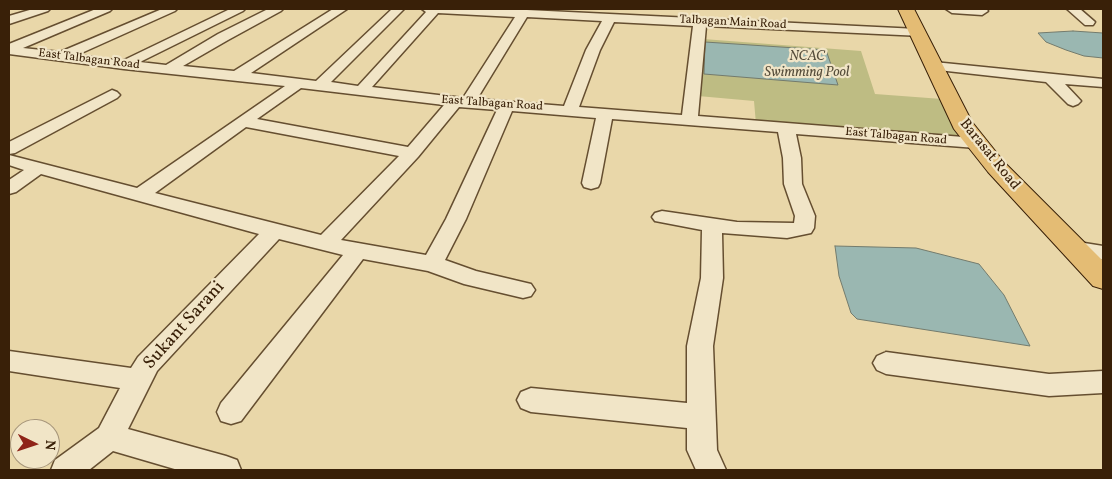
<!DOCTYPE html>
<style>
body{margin:0}
#map{position:relative;width:1112px;height:479px;overflow:hidden;background:#e9d7a9;font-family:Vollkorn,serif}
canvas{display:block}
.frame{position:absolute;inset:0;border:10px solid #392008;pointer-events:none}
.north{position:absolute;left:10px;top:419px;width:50px;height:50px;box-sizing:border-box;background:#f1e5c7;border:1px solid #a7967b;border-radius:50%;rotate:94deg;font-size:14px;font-weight:700;line-height:20px;text-align:center;color:#392008}
.north::after{content:'';display:block;margin:auto;width:18px;height:22px;background:#8f2418;clip-path:polygon(50% 0,100% 100%,50% 72%,0 100%)}
</style>
<div id="map">
<canvas width="1112" height="479"></canvas>
<div class="frame"></div>
<div class="north">N</div>
</div>
<script>
const c = document.querySelector('canvas').getContext('2d');
c.lineJoin = 'round';
function paint(path, color) { c.fillStyle = color; c.fill(path, 'evenodd'); }
const poly = rows => new Path2D(rows.map(r => 'M' + r).join(''));
function stroke(path, color, width, dash) { c.strokeStyle = color; c.lineWidth = width; c.lineCap = dash ? 'butt' : 'round'; c.setLineDash(dash || []); c.stroke(path); }
function write(font, color, halo, rows, align = 'center') {
  c.font = font + ' Vollkorn,serif'; c.lineWidth = 4.5; c.setLineDash([]); c.textBaseline = 'middle'; c.strokeStyle = halo; c.fillStyle = color; for (const [text, x, y, turn = 0] of rows) {
    c.save(); c.translate(x, y); c.rotate((+turn || 0) * Math.PI / 180); c.textAlign = isNaN(turn) ? turn : align; if (halo) c.strokeText(text, 0, 0); c.fillText(text, 0, 0); c.restore();
  }
}
const green = poly([
 [703,39,861,51,875,94,942,99,973,142,756,124,754,101,698,96]
]);
const water = poly([
 [1073,31,1103,33,1103,58,1084,56,1066,50,1046,42,1038,33,1073,31],
 [705,42,826,50,838,85,704,74,705,42],
 [835,246,916,248,979,264,1004,295,1030,346,857,319,851,313,839,276,835,246]
]);
const minor = poly([
 [33,9,50,9,48,11,9,24,9,16,33,9],
 [96,9,112,9,110,11,23,48,60,52,162,9,177,9,175,11,77,55,122,61,230,9,245,9,243,11,140,62,166,65,218,34,268,9,283,9,281,11,228,40,183,66,234,71,333,9,347,9,251,73,316,81,392,9,404,9,331,82,358,86,426,12,422,9,528,9,527,10,918,29,924,33,922,36,706,26,698,116,976,138,982,139,985,143,982,147,976,148,796,134,801,158,802,184,815,216,814,228,811,233,787,238,722,233,723,278,713,346,717,450,726,470,696,470,687,450,687,428,531,412,521,408,517,400,521,392,531,388,687,403,687,346,701,278,702,230,655,221,652,217,655,213,662,211,737,222,794,223,795,216,784,184,783,158,778,132,612,119,600,183,598,187,591,189,584,187,582,183,596,118,512,111,466,219,445,260,476,271,531,284,535,290,531,296,523,298,464,284,428,271,363,259,241,421,231,424,221,421,217,412,221,403,343,255,279,239,157,371,128,429,226,456,237,460,241,470,178,470,113,451,89,470,51,470,55,460,99,428,120,388,9,371,9,351,131,368,138,357,259,234,41,174,16,192,9,194,9,180,24,170,9,165,9,155,137,188,285,86,124,69,9,54,9,44,96,9],
 [438,13,515,17,463,98,372,87,438,13],
 [527,17,602,21,586,50,564,106,477,99,527,17],
 [614,22,693,26,682,115,579,107,600,50,614,22],
 [301,88,444,105,408,147,257,119,301,88],
 [459,107,497,110,446,219,426,255,341,240,418,157,459,107],
 [246,127,399,156,321,235,155,193,246,127],
 [946,9,986,9,988,11,982,15,952,13,946,9],
 [1067,9,1080,9,1095,22,1093,25,1085,25,1067,9],
 [934,62,1103,79,1103,87,1065,84,1081,101,1078,104,1073,106,1068,104,1046,82,929,69,927,66,929,63,934,62],
 [112,90,117,92,120,95,117,98,15,153,9,154,9,142,112,90],
 [1072,241,1103,246,1103,260,1064,253,1061,248,1064,243,1072,241],
 [886,352,1049,374,1103,371,1103,393,1049,396,886,374,877,370,873,363,877,356,886,352]
]);
const primary = poly([
 [898,9,914,9,972,122,1004,162,1103,261,1103,289,1093,286,988,172,954,129,898,9]
]);
const farStreetnames = [
 ["Talbagan Main Road",733,23,3],
 ["East Talbagan Road",89,60,7],
 ["East Talbagan Road",492,104,4],
 ["East Talbagan Road",896,137,5]
];
const farWaternames = [
 ["NCAC",807,57],
 ["Swimming Pool",807,73]
];
const streetNames = [
 ["Barasat Road",989,155,51]
];
const nearStreetnames = [
 ["Sukant Sarani",185,326,-48]
];
paint(green, '#bebc83');
paint(water, '#9ab7b1');
stroke(water, '#737b6d', 1);
stroke(minor, '#654e30', 3);
stroke(primary, '#392008', 2);
paint(minor, '#f1e5c7');
paint(primary, '#e4bc74');
write('12px', '#392008', '#f1e5c7', farStreetnames);
write('italic 14px', '#564d3b', '#f1e5c7', farWaternames);
write('15px', '#392008', '#f1e5c7', streetNames);
write('18px', '#392008', '#f1e5c7', nearStreetnames);
</script>
